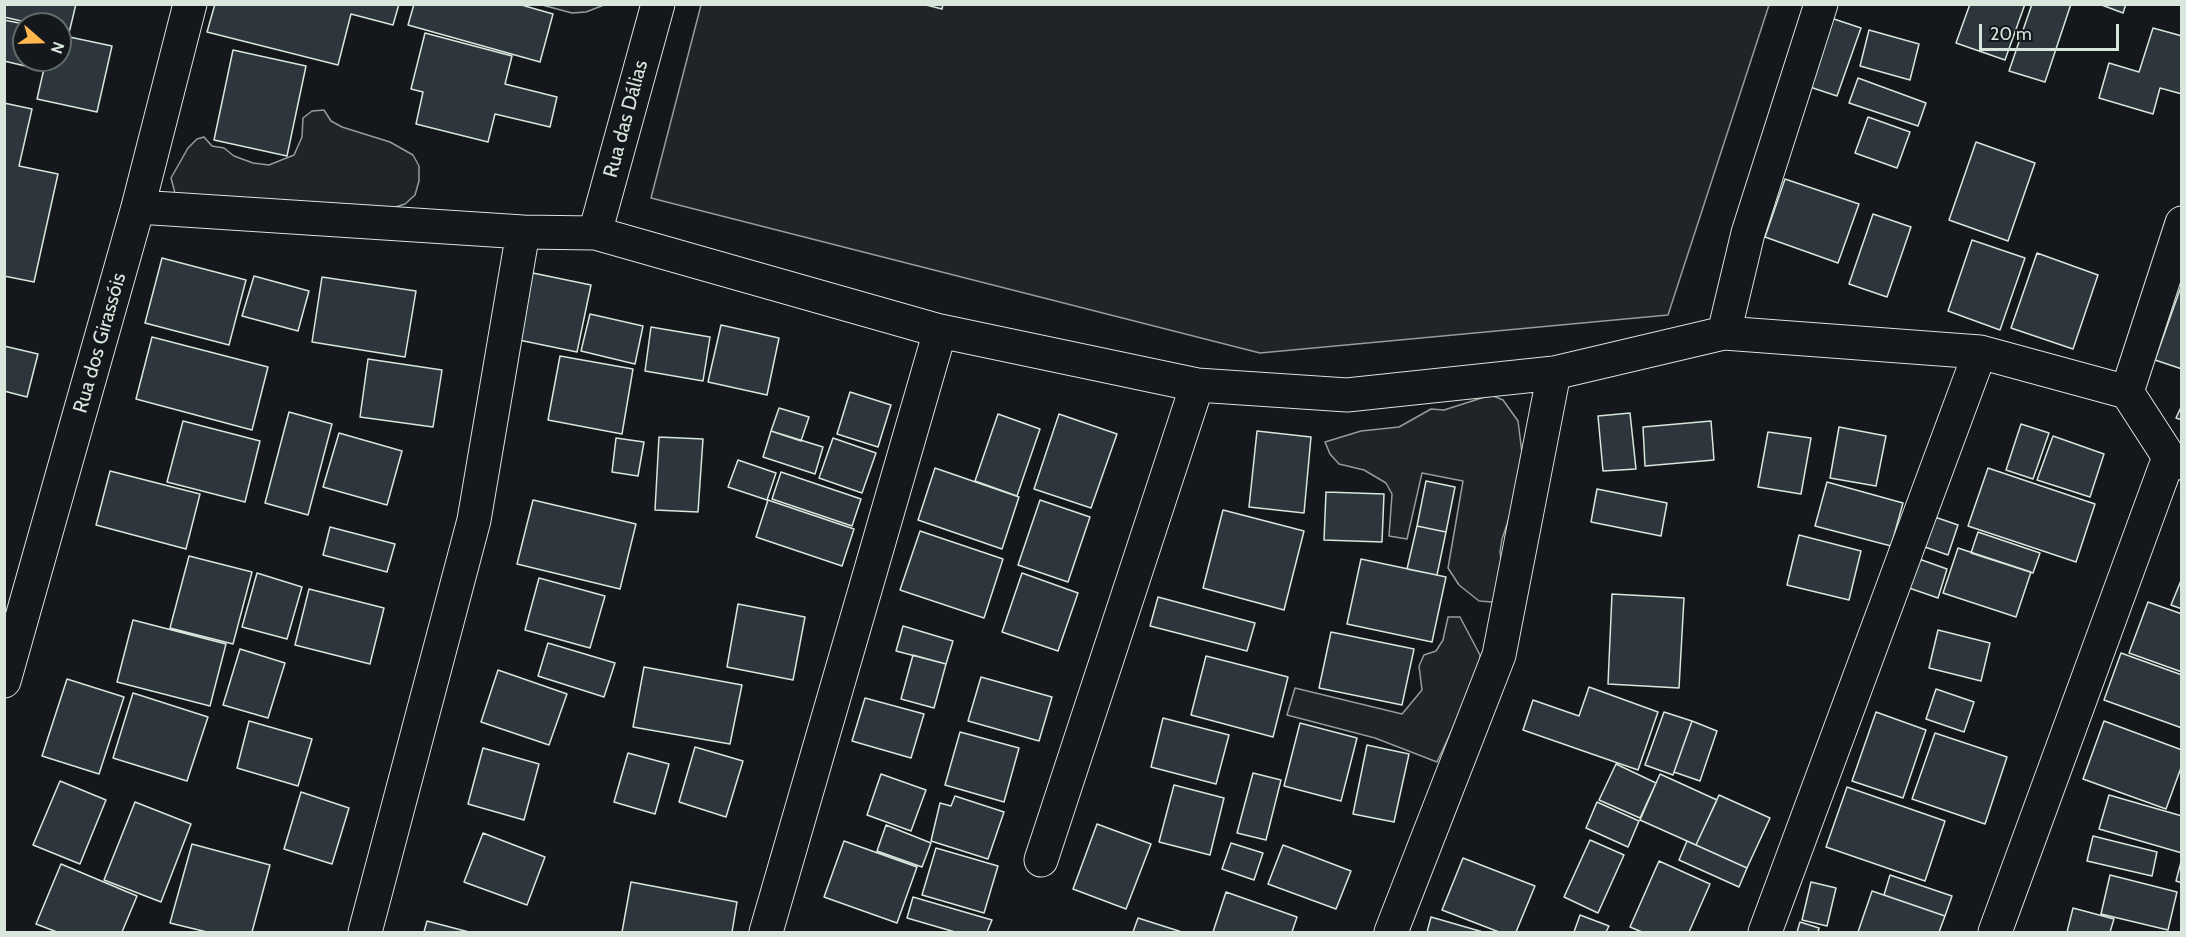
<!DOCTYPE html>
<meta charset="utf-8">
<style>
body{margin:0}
#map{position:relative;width:2186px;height:937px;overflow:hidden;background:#14181c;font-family:Cabin,sans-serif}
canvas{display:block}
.frame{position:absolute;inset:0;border:6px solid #d8e6dc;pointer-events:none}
.north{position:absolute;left:12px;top:12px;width:60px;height:60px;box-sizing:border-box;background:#14181c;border:2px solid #626a69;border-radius:50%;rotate:110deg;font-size:16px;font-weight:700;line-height:24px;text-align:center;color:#d8e6dc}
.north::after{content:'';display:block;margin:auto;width:21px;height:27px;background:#ffb74d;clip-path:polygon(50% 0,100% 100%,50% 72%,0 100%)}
.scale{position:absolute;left:1979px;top:24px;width:140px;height:27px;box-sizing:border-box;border:3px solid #d8e6dc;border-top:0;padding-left:8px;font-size:18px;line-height:21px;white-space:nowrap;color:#d8e6dc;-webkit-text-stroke:4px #14181c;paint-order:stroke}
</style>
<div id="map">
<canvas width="2186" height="937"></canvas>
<div class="frame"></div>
<div class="north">N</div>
<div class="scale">20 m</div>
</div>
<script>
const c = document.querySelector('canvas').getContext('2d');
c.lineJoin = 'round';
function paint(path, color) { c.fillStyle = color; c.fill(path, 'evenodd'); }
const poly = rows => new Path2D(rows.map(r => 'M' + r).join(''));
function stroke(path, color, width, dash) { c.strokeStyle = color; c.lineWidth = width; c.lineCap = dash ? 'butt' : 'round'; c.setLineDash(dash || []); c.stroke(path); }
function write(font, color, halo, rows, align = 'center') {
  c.font = font + ' Cabin,sans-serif'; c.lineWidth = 4.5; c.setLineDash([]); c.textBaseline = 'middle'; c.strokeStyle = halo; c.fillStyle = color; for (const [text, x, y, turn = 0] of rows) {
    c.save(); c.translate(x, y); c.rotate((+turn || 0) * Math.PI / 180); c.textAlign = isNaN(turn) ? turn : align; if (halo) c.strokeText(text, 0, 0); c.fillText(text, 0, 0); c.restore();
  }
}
const green = poly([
 [542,5,604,5,586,12,572,13,542,5],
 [701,5,1769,5,1668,315,1260,353,651,198,701,5],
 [324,110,331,121,342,127,390,142,413,155,419,166,419,181,415,195,405,204,380,212,176,197,171,178,188,148,197,139,204,137,212,146,224,148,234,156,253,163,269,165,294,155,302,137,303,118,312,111,324,110],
 [1491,395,1503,400,1518,421,1523,461,1520,486,1502,539,1500,552,1504,578,1500,591,1492,602,1479,601,1459,585,1448,568,1463,481,1422,473,1407,539,1389,536,1392,494,1386,483,1364,470,1339,464,1330,454,1325,442,1361,431,1399,427,1431,409,1444,410,1491,395],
 [1448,617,1460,617,1480,655,1480,670,1437,762,1375,738,1287,715,1295,688,1402,714,1422,690,1419,666,1424,655,1436,651,1443,640,1448,617]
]);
const building = poly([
 [4,4,76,4,69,33,60,31,60,24,34,24,4,17,4,4],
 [215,4,399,4,393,25,351,14,338,65,207,32,215,4],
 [414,4,518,4,553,14,540,62,408,25,414,4],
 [922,4,943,4,942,9,922,4],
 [1970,4,2025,4,2005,60,1956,43,1970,4],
 [2032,4,2071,4,2045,82,2009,71,2032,4],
 [2099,4,2126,4,2123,13,2099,4],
 [1831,18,1861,28,1837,96,1807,86,1831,18],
 [4,20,24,24,24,60,40,60,38,69,4,61,4,20],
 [2153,28,2182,36,2182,94,2160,88,2153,114,2099,98,2109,63,2139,72,2153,28],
 [1869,30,1919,44,1910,80,1860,66,1869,30],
 [425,33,512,56,505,84,557,97,550,127,495,114,488,142,416,124,423,92,411,89,425,33],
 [60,35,112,46,97,112,37,99,46,60,60,60,60,35],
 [233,50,306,66,287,156,214,140,233,50],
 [1858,78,1926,103,1918,126,1849,103,1858,78],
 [4,103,32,109,19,166,58,174,34,282,4,276,4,103],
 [1868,117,1910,132,1897,168,1855,153,1868,117],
 [1976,142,2035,163,2008,241,1949,220,1976,142],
 [1785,179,1859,204,1838,263,1765,237,1785,179],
 [1873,214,1911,227,1887,297,1849,284,1873,214],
 [1972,240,2025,258,2000,330,1948,311,1972,240],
 [2037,253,2098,275,2073,349,2011,328,2037,253],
 [162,258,246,280,229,345,145,323,162,258],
 [528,272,591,285,577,352,514,339,528,272],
 [254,276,309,291,298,331,242,316,254,276],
 [322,277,416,291,405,357,312,342,322,277],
 [2182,284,2182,369,2155,360,2182,284],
 [590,314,643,326,635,364,581,351,590,314],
 [721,325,779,338,767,395,708,382,721,325],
 [651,327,710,337,703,381,645,371,651,327],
 [152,337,268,367,252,430,136,399,152,337],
 [4,346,38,354,27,397,4,391,4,346],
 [560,356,633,369,622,434,548,420,560,356],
 [368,359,442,370,433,427,360,417,368,359],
 [850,392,891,405,878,447,837,434,850,392],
 [2182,405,2182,420,2176,418,2182,405],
 [779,408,809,417,801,441,771,431,779,408],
 [289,412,332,424,308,515,265,503,289,412],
 [1630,413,1636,469,1603,471,1598,416,1630,413],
 [998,414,1040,429,1017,496,975,481,998,414],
 [1059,414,1117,434,1091,508,1034,489,1059,414],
 [183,421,260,441,245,502,167,482,183,421],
 [1711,421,1714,460,1645,466,1643,427,1711,421],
 [2021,424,2049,433,2033,479,2006,470,2021,424],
 [1839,427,1886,436,1876,486,1830,478,1839,427],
 [771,431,823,447,815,474,763,457,771,431],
 [1257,431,1311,437,1304,513,1249,507,1257,431],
 [1768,432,1811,438,1801,494,1758,487,1768,432],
 [339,433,402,451,387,505,323,487,339,433],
 [2053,436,2104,454,2090,497,2037,480,2053,436],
 [659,437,703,439,698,512,655,510,659,437],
 [616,438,644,442,638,476,612,472,616,438],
 [833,438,876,453,862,493,819,478,833,438],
 [738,460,776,473,767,500,728,487,738,460],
 [935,468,1019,497,1002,549,918,520,935,468],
 [1988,468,2095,504,2076,562,1968,526,1988,468],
 [110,471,200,494,186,549,96,525,110,471],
 [781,472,861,499,852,526,772,499,781,472],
 [1426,481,1455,487,1446,532,1417,526,1426,481],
 [1827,482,1903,503,1891,546,1815,526,1827,482],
 [1597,489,1667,503,1661,536,1591,522,1597,489],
 [1326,492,1384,494,1382,542,1324,540,1326,492],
 [533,500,636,524,620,589,517,564,533,500],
 [768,500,854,529,842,566,756,537,768,500],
 [1040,500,1090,517,1068,582,1018,565,1040,500],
 [1223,510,1304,531,1284,610,1203,588,1223,510],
 [1932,516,1958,525,1948,555,1922,546,1932,516],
 [1417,526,1446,532,1437,575,1407,569,1417,526],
 [330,527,395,544,387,572,323,555,330,527],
 [920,531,1003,559,984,618,900,590,920,531],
 [1978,532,2040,553,2033,573,1971,553,1978,532],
 [1799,535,1861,551,1849,600,1787,585,1799,535],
 [1958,548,2031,572,2016,617,1943,593,1958,548],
 [189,556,252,572,233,644,170,628,189,556],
 [1361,559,1446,577,1432,642,1347,624,1361,559],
 [1919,559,1947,569,1938,598,1909,588,1919,559],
 [257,573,302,587,287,639,242,627,257,573],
 [1022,573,1078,593,1058,651,1002,632,1022,573],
 [539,578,605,596,590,648,525,630,539,578],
 [2182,578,2182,609,2171,605,2182,578],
 [309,589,384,608,370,664,295,645,309,589],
 [1612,594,1684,598,1679,688,1608,684,1612,594],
 [1158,597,1255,623,1247,651,1150,626,1158,597],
 [2148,602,2182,614,2182,672,2129,653,2148,602],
 [738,604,805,617,793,680,727,667,738,604],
 [133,620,226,644,210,706,117,682,133,620],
 [903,626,953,641,946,664,896,651,903,626],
 [1938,630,1990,643,1981,681,1929,668,1938,630],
 [1331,632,1414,649,1402,705,1319,688,1331,632],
 [548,643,615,663,604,697,538,676,548,643],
 [240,649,285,663,268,718,223,705,240,649],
 [2121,653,2182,675,2182,728,2104,700,2121,653],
 [913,655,946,664,934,708,901,699,913,655],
 [1206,656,1288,677,1273,737,1191,715,1206,656],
 [644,667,742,685,730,744,633,727,644,667],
 [498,670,567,694,549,745,481,722,498,670],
 [981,677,1052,697,1039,741,968,721,981,677],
 [67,679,124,697,99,774,42,756,67,679],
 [1589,687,1658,712,1638,770,1523,730,1533,700,1579,716,1589,687],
 [1936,689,1974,702,1964,732,1926,719,1936,689],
 [133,693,208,717,187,781,113,758,133,693],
 [865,698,924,714,911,758,852,741,865,698],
 [1664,712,1692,721,1673,775,1645,765,1664,712],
 [1876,712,1926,730,1903,798,1852,781,1876,712],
 [1163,718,1229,735,1216,784,1151,767,1163,718],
 [249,721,312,739,298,786,237,768,249,721],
 [1692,721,1717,731,1700,781,1674,772,1692,721],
 [2104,721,2182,750,2182,765,2166,809,2083,779,2104,721],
 [1300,723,1357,738,1341,801,1284,786,1300,723],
 [960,732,1019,748,1004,802,945,785,960,732],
 [1935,733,2007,757,1985,824,1912,799,1935,733],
 [1367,745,1409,754,1394,822,1353,814,1367,745],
 [695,747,743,761,726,817,679,802,695,747],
 [483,748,539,764,524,820,468,804,483,748],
 [628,753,669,764,655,814,614,802,628,753],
 [1616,764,1656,783,1640,818,1599,800,1616,764],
 [1253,773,1281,780,1266,840,1237,833,1253,773],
 [881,774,926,790,911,831,867,815,881,774],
 [1660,774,1717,800,1696,845,1640,820,1660,774],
 [60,781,106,800,80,864,33,845,60,781],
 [1174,785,1224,798,1210,855,1159,842,1174,785],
 [1847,787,1945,821,1925,881,1826,847,1847,787],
 [301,792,349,808,332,864,284,849,301,792],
 [1719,795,1770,818,1747,868,1696,845,1719,795],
 [2109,795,2182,816,2182,853,2099,829,2109,795],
 [955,796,1004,812,988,859,931,841,940,803,951,806,955,796],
 [135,802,191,824,161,902,104,880,135,802],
 [1597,802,1639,821,1628,847,1586,828,1597,802],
 [1097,824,1151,844,1126,909,1073,889,1097,824],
 [886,825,931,843,922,867,877,851,886,825],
 [483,833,545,857,527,905,464,882,483,833],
 [2093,836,2157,852,2152,876,2087,861,2093,836],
 [1590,840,1624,855,1598,913,1564,897,1590,840],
 [844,841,917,867,897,923,824,897,844,841],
 [1687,841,1747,868,1739,887,1679,860,1687,841],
 [1231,843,1263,853,1254,880,1222,869,1231,843],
 [192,844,270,865,252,932,207,932,170,923,192,844],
 [1283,845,1351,871,1336,909,1268,884,1283,845],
 [936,848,998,866,984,913,922,895,936,848],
 [1463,858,1535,886,1516,932,1499,932,1442,910,1463,858],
 [2182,858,2182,883,2176,881,2182,858],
 [1659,861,1710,884,1689,932,1642,932,1630,927,1659,861],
 [61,864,137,896,122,932,57,932,36,924,61,864],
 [1890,875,1952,896,1945,916,1884,895,1890,875],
 [2110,875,2177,892,2168,930,2101,914,2110,875],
 [631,882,737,902,732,932,622,932,631,882],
 [1811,882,1836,888,1827,926,1802,920,1811,882],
 [1872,891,1945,916,1939,932,1858,932,1872,891],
 [1226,892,1297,917,1292,932,1213,932,1226,892],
 [913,897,992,920,987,932,955,932,907,918,913,897],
 [2073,908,2114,919,2110,932,2067,932,2073,908],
 [1580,915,1609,926,1606,932,1574,932,1580,915],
 [1431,917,1483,932,1427,932,1431,917],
 [1138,918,1182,932,1133,932,1138,918],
 [427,921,469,932,424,932,427,921],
 [1800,922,1819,928,1818,932,1797,932,1800,922]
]);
const minor = poly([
 [138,207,523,232,595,233,940,331,1197,385,1347,395,1554,373,1724,333,1980,352,2127,392,2169,457,2182,463],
 [595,233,658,4],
 [1724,333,1748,233,1821,4],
 [2127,392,2182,223],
 [4,681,138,207,190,4],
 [1041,860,1197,385],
 [365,932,474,520,523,232],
 [766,932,940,331],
 [1391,932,1499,655,1554,373],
 [1765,932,1980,352],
 [1995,932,2169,457]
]);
const streetNames = [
 ["Rua das Dálias",626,119,-75],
 ["Rua dos Girassóis",100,343,-74]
];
paint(green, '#202428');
stroke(green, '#939e99', 1.5);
paint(building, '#2c363c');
stroke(building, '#d8e6dc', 1.5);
stroke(minor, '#d8e6dc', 35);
stroke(minor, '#14181c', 33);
write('20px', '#d8e6dc', '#14181c', streetNames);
</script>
